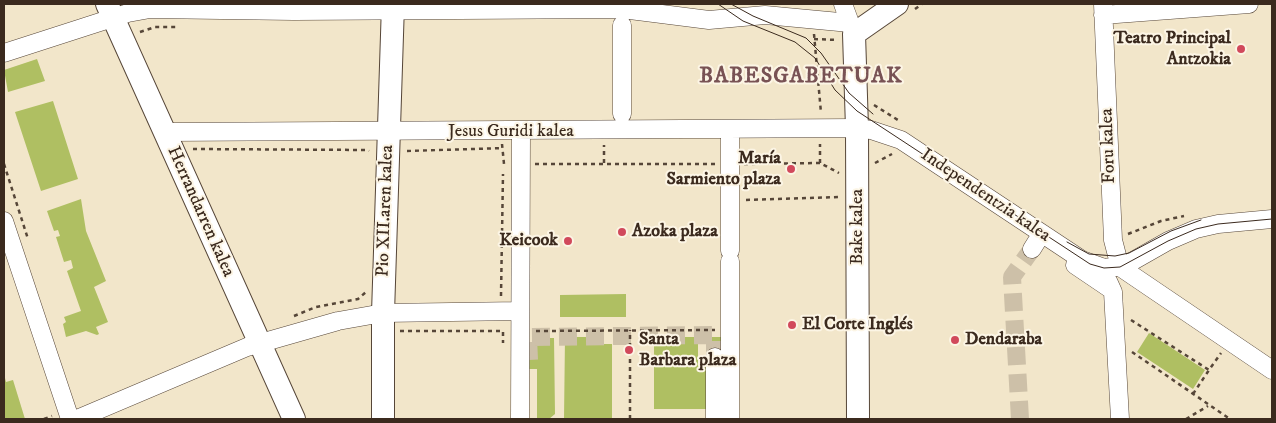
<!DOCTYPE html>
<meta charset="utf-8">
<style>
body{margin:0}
#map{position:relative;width:1276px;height:423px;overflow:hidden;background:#f2e6ca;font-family:"IM FELL DW Pica",serif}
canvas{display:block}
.frame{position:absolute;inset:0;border:5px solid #3b2a1e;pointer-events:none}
</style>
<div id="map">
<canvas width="1276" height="423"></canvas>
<div class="frame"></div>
</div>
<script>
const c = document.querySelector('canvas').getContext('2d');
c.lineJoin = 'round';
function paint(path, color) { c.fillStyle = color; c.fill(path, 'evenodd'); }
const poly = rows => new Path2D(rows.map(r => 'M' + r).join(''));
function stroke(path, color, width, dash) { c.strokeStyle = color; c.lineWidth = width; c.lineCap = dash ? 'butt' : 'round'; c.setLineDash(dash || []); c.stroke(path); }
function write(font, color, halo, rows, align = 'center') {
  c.font = font + ' "IM FELL DW Pica",serif'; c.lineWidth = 4; c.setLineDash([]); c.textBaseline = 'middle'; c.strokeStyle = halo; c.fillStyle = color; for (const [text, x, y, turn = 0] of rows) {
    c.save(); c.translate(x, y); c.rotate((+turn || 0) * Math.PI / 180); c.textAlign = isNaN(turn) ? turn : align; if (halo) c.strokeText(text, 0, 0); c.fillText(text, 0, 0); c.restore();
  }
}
const green = poly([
 [37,59,45,81,8,92,4,70],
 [53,101,78,179,41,191,15,112],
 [81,199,86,231,106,281,94,287,108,322,96,327,99,334,97,335,86,331,66,337,63,324,66,322,64,317,81,311,67,271,73,268,71,260,64,262,56,237,60,236,58,230,54,231,47,211],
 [626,294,626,317,560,317,560,295],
 [1149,333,1205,370,1193,389,1137,352],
 [565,337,592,337,592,344,612,344,612,419,564,419],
 [654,337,698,337,698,364,709,364,710,337,725,337,711,409,654,409],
 [537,338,554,338,555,414,549,419,537,419,537,369,524,369],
 [4,374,6,382,13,380,25,419,4,419]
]);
const minorTunnel = poly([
 [529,360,528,337,715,335,715,357],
 [1020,419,1012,277,1032,249]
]);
const path = poly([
 [915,9,922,4],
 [140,32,155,27,176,27],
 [814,34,821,113],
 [814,39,838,40],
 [874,105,901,122],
 [502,144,504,164],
 [193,149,367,150,369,151],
 [407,151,503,148],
 [604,163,604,145],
 [820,163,820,144],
 [875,163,892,154],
 [4,164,28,239],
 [535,164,715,164],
 [744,164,820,163,839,173],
 [746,200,840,197],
 [1128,234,1161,221,1184,216],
 [501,296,503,174],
 [294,316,316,307,358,299,366,292],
 [1131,320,1209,370,1221,353],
 [400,331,503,331,503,343],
 [536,331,715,330],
 [1132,352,1230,419],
 [1193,394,1209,370],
 [44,419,52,416],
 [630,419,630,330],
 [1186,419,1208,406]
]);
const minor = poly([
 [843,4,853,31],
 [1103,4,1113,240,1120,267,1272,370],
 [1103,15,1249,4],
 [4,53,128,13,150,9,294,11,622,9,709,20,765,15,850,23],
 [622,114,622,25],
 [164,132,857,128,871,130,901,140,1082,260,1104,268,1124,266,1168,241,1196,229,1218,224,1272,219],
 [4,221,70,419],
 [1032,249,1037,241],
 [730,251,730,131],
 [730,261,730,419],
 [1075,265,1112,290],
 [1108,281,1113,292,1120,419],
 [77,419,247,347,338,321,383,313,520,311],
 [520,419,521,132],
 [715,419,715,357]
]);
const major = poly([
 [107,4,294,419],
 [383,419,383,313,393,4],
 [858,419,857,128,854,34,897,4]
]);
const tram = poly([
 [718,4,743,21,795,42,815,58,835,90,857,111,1090,264,1104,268,1120,267,1168,241,1196,229,1218,224,1272,219],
 [731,4,753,16,806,38,821,53,849,93,873,114],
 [1067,242,1089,254,1115,256,1129,253,1171,231,1201,220]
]);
const markers = [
 [1241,49,5,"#d1495b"],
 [791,169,5,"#d1495b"],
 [622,232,5,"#d1495b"],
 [568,241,5,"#d1495b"],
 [792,325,5,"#d1495b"],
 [955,340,5,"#d1495b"],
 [629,350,5,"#d1495b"]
];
const poiNames = [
 ["Teatro Principal",1231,39,"right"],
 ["Antzokia",1231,60,"right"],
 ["María",781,159,"right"],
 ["Sarmiento plaza",781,180,"right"],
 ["Azoka plaza",632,232],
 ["Keicook",558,241,"right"],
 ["El Corte Inglés",802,325],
 ["Santa",639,340],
 ["Barbara plaza",639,361],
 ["Dendaraba",965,340]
];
const streetNames = [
 ["Jesus Guridi kalea",511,132],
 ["Foru kalea",1109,146,-92],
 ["Independentzia kalea",985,196,34],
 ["Pio XII.aren kalea",386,211,-88],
 ["Herrandarren kalea",200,212,66],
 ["Bake kalea",858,227,-90]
];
const districtNames = [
 ["BABESGABETUAK",801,77]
];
paint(green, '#afbf62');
stroke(minorTunnel, '#cdc0a8', 18, [18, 9]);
stroke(minor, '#564638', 19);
stroke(major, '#564638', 24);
stroke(path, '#564638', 2.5, [4, 4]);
stroke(minor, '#fff', 18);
stroke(major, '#fff', 22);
stroke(tram, '#3b2a1e', 1);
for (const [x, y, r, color] of markers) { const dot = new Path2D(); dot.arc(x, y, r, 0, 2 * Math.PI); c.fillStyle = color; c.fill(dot); stroke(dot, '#fcf5e5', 2); }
write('bold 18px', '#3b2a1e', '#fcf5e5', poiNames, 'left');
write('18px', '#3b2a1e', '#fcf5e5', streetNames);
c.letterSpacing = '1px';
write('bold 22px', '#785254', '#fcf5e5', districtNames);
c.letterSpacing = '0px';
</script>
